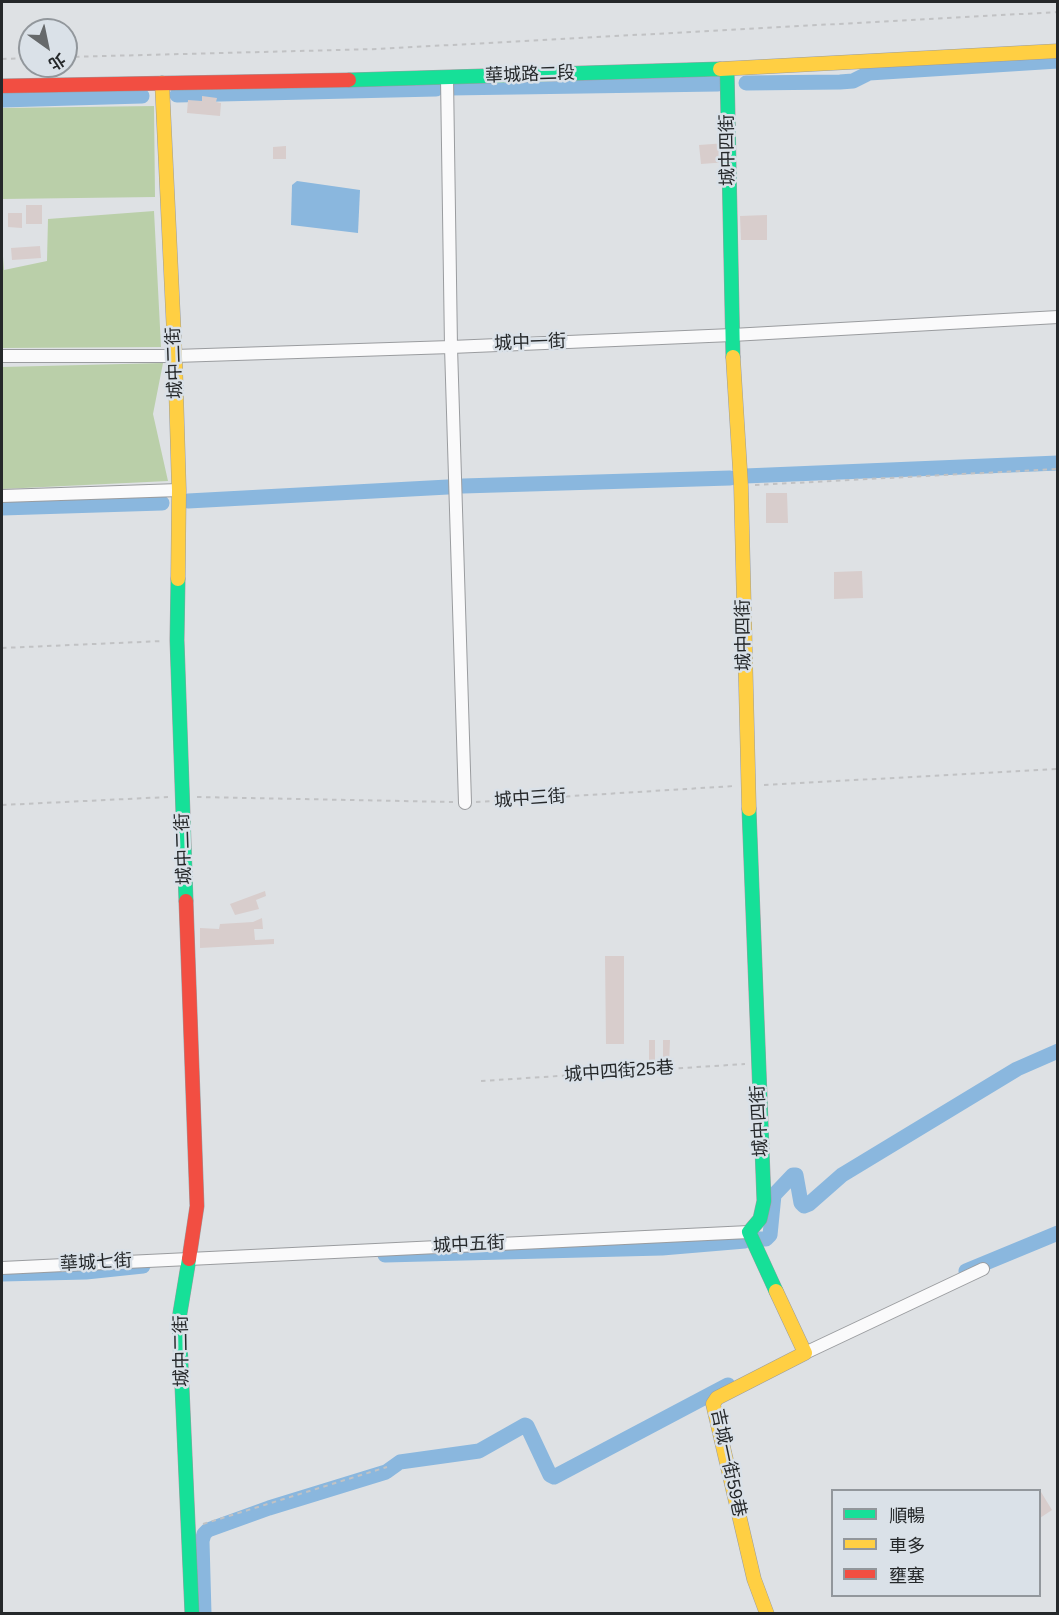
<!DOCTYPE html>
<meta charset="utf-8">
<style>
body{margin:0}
#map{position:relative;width:1059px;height:1615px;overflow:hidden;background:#dee1e4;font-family:Arial,"Noto Sans TC",sans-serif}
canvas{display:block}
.frame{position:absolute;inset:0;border:3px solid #25282a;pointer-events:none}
.legend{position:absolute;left:831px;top:1489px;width:210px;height:108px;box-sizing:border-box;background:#dae1e8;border:2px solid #92979c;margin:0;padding:8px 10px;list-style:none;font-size:18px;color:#25282a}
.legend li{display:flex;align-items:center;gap:12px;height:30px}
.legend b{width:30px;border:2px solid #92979c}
.north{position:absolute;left:18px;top:18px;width:60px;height:60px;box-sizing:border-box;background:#dae1e8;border:2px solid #92979c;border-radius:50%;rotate:147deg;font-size:16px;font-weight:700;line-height:24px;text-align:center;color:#25282a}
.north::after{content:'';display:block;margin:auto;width:21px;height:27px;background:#66696b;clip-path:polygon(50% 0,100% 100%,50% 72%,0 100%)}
</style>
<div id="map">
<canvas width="1059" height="1615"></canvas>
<div class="frame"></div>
<ul class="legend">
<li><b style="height:8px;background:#16e098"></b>順暢</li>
<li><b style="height:8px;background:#ffcf43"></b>車多</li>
<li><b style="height:8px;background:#f24e42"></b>壅塞</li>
</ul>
<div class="north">北</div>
</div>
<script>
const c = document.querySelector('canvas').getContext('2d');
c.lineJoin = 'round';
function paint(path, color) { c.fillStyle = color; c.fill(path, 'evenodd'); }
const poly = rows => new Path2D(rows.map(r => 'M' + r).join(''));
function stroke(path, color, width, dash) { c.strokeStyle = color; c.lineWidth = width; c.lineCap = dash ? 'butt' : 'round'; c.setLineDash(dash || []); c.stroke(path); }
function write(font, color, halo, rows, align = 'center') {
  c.font = font + ' Arial,"Noto Sans TC",sans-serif'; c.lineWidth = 5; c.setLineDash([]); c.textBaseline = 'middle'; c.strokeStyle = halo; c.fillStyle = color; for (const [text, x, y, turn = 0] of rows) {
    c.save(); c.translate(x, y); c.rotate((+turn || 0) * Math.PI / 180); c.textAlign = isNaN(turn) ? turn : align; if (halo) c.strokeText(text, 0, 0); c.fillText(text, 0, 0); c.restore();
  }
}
const forest = poly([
 [154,106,155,197,2,199,2,108],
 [154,211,161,347,2,348,2,243,4,270,47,261,48,219],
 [163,363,153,414,168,481,2,489,2,367]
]);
const water = poly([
 [297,181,360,190,358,233,291,225,292,185]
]);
const canal = poly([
 [746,83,840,82,853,81,869,73,1058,61],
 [449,88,718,84],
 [177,95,436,89],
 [2,100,142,96],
 [745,476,1058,463],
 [463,486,730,478],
 [188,501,448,487],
 [2,508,162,503],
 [760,1239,766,1239,770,1235,774,1195,793,1175,796,1175,801,1203,804,1206,809,1204,842,1175,1017,1069,1058,1051],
 [385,1255,662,1248,745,1241],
 [966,1271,1058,1233],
 [2,1274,86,1272,143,1266],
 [204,1614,202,1541,204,1534,208,1530,269,1508,386,1472,400,1462,479,1451,525,1425,527,1426,550,1475,554,1477,728,1385]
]);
const building = poly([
 [202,96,217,98,216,102,221,103,220,116,187,113,188,100,202,101],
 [727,143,728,162,701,164,699,145],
 [286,146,286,159,273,159,273,147],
 [26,205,42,205,42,224,26,224],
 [8,213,22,213,22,228,8,227],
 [767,215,767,240,741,240,740,216],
 [40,246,41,258,12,260,11,248],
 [766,493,787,493,788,523,766,523],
 [862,571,863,598,834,599,834,572],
 [265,891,266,896,256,900,259,909,235,915,230,904],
 [262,918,263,929,254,929,255,940,274,939,274,944,200,948,200,928,219,929,220,924,253,922],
 [605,956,624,956,624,1044,606,1044],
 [649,1040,655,1040,655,1064,649,1064],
 [663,1040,670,1040,669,1065,663,1065],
 [1041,1492,1052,1510,1040,1518,1040,1493]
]);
const path = poly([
 [66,57,377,49,1058,12],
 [2,59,30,58],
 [755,485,1058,469],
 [2,648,163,641],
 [764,785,1058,769],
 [197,797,453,802],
 [476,802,734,786],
 [2,805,168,797],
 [481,1081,745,1064],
 [203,1524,387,1467]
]);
const street = poly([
 [447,78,451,347,465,803],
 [2,356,175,356,451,347,732,335,1058,317],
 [2,496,179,490],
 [2,1268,749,1232],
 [805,1353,983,1269]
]);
const fast = poly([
 [727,69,733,357],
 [349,80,720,69],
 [178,579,177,640,186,901],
 [749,809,764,1201,760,1219,749,1232,776,1291],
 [189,1259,179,1319,192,1614]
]);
const slow = poly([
 [720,69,1058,51],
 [162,83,175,356,179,490,178,579],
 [733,357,741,486,749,809],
 [767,1614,754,1579,713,1404,717,1398,805,1353,776,1291]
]);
const jam = poly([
 [2,86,349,80],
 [186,901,197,1206,189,1259]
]);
const streetNames = [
 ["華城路二段",530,75,-2],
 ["城中四街",728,150,-91],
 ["城中一街",530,343,-2],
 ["城中二街",175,363,-92],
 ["城中四街",744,635,-91],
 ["城中三街",530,799,-4],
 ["城中二街",184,849,-92],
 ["城中四街25巷",619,1072,-4],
 ["城中四街",760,1121,-93],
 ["城中五街",469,1245,-3],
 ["華城七街",96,1263,-3],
 ["城中二街",182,1351,-91],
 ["吉城一街59巷",728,1463,78]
];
paint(forest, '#bacfa9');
paint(water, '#8ab7de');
stroke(canal, '#8ab7de', 15);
paint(building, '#d8cdcc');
stroke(street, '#9a9c9f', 14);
stroke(fast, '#9a9c9f', 15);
stroke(slow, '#9a9c9f', 15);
stroke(jam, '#9a9c9f', 15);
stroke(path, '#c1c2c4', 2, [4.5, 4.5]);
stroke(street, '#fafafb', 12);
stroke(fast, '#16e098', 14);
stroke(slow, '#ffcf43', 14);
stroke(jam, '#f24e42', 14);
write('18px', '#25282a', '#dae1e8', streetNames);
</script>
